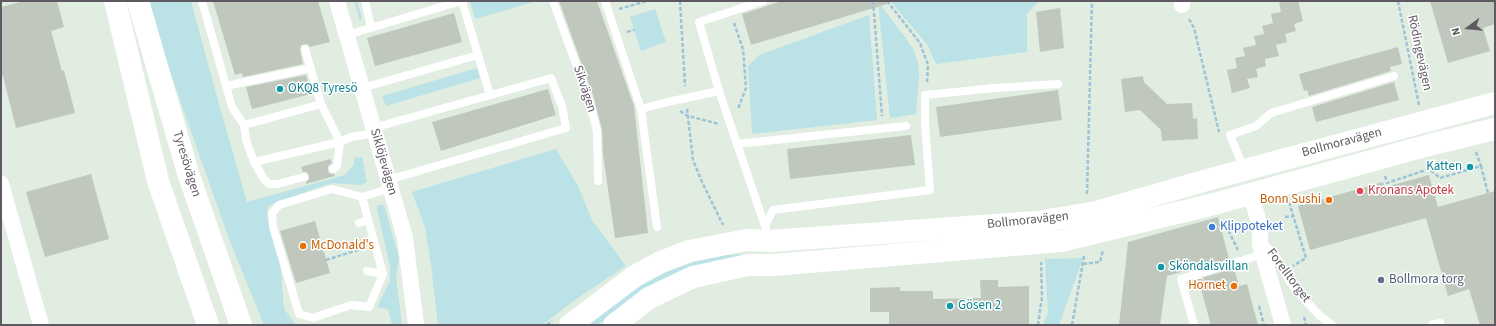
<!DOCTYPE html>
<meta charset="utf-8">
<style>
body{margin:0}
#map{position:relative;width:1496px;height:326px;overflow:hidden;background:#e1ede0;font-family:"Source Sans 3",sans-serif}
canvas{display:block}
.frame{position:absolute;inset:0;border:2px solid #5f5962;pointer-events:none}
.north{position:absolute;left:1448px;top:8px;width:40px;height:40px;-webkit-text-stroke:3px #fff;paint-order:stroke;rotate:254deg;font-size:11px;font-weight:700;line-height:16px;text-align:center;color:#5f5962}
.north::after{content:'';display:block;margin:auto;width:14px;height:18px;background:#5f5962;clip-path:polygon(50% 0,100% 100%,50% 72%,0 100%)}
</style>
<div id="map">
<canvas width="1496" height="326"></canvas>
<div class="frame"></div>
<div class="north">N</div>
</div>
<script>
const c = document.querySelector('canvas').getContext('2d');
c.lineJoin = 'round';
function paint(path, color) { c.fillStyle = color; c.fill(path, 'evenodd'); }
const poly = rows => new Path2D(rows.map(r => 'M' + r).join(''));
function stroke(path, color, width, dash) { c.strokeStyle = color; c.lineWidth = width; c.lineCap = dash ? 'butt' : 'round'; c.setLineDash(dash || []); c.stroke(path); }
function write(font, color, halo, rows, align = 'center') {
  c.font = font + ' "Source Sans 3",sans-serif'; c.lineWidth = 3; c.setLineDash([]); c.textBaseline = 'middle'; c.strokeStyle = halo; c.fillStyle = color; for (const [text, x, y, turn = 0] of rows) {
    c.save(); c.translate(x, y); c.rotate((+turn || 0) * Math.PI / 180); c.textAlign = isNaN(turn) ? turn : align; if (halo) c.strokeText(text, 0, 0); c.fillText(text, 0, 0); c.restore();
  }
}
const green = poly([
 [146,1,191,1,217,97,247,202,345,175,354,164,354,158,362,157,367,182,361,185,332,183,285,199,268,206,267,215,280,262,284,309,296,325,264,325,229,239,158,38],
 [354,1,357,1,362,18,360,21],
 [470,1,537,1,475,19],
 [890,1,1039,1,1027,14,1027,52,936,64,927,44],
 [878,2,905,37,913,49,918,63,919,77,916,114,890,118],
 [655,9,666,42,641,51,630,17],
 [869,15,877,120,752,134,748,66,759,55],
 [477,68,480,78,386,106,382,96],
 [556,149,578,186,592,220,626,266,582,295,542,325,438,325,431,265,425,227,412,192],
 [378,205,384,205,399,258,396,277,402,325,392,325,388,309,377,307,390,281,390,267,377,209],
 [745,254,746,259,643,292,597,325,584,325,625,295,645,283,664,273,694,262,727,255],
 [1083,258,1059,325,1043,325,1048,313,1045,259]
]);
const building = poly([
 [24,1,57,1,64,27,51,31,62,71,64,70,75,113,16,128,3,76,1,77,1,7],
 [213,1,318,1,330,42,310,47,307,44,301,45,300,50,303,64,243,77,242,73,235,75],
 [559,1,597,1,634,106,648,233,615,238,603,154,602,130,594,98],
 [782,1,886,1,887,4,751,45,742,14],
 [1286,1,1298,1,1303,21,1294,24,1296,31,1285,34,1287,42,1276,45,1279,56,1265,59,1266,66,1256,69,1258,77,1247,79,1250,88,1232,93,1227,70,1237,68,1235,58,1245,56,1243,48,1256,45,1254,36,1264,34,1262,26,1273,23,1271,14,1281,12,1279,3],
 [1430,1,1495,1,1495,24,1483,28,1490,51,1448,63],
 [1060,8,1064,48,1040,52,1036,12],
 [454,13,462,42,375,66,367,38],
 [1398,47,1402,64,1390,67,1391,71,1309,96,1307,90,1304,91,1299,74],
 [306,75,311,94,252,109,246,87],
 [1143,76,1144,82,1167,104,1192,103,1193,119,1197,118,1198,139,1162,141,1161,130,1140,110,1125,112,1121,79],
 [1394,82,1399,100,1316,122,1312,107],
 [548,89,556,115,441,151,432,122],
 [1058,90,1062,120,940,137,936,107],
 [911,135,915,165,790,179,787,149],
 [330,159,332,163,328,166,328,170,329,173,334,174,335,176,306,184,306,182,309,179,309,175,306,172,303,172,301,167],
 [91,174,109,239,45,257,26,192],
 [1429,175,1438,207,1495,191,1495,325,1480,325,1469,289,1448,296,1426,218,1310,250,1298,206,1383,182,1385,187],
 [1218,217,1229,259,1195,269,1195,268,1167,276,1160,325,1119,325,1128,242],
 [315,221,330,273,296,283,280,231],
 [1232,269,1233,272,1235,272,1239,286,1247,284,1258,325,1211,325,1198,279],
 [980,280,998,280,998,287,1029,286,1029,325,889,325,889,312,870,312,870,288,900,287,900,291,933,291,933,299,981,298]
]);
const path = poly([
 [680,1,685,86],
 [873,1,882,116],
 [887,1,920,43,928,65,927,83],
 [1398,1,1419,105],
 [619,9,647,1],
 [1189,19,1194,28,1219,132],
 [734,23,743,49,746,88,738,109],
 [627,32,634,30],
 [687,109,693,160,702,182,723,225],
 [680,111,688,116,719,124],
 [1476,152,1481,166],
 [1385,176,1387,183,1429,169,1440,178,1481,166,1488,193],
 [1087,194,1092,1],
 [1289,202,1306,258,1293,266],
 [1285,217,1293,216],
 [1223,220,1238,250],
 [326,260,364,248],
 [1083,264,1100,262,1103,250],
 [1259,306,1264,325],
 [1304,317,1306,325],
 [547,325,552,321],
 [1038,325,1042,297,1041,262],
 [1072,325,1084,256]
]);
const lane = poly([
 [202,1,232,107,244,125],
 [365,1,371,27],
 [462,1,490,95],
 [553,1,589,100,597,131,598,181],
 [605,1,641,109,657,227],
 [763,1,699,22,719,91,766,229],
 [347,35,461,1],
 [305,49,321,104,340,142,337,166,333,169],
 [226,86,311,68],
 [362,88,478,55],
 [321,104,244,125,246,140,254,162,340,142,351,137,375,133],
 [641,109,663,103,719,91],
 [373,128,551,78,562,106,566,128,388,180],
 [737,144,906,126],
 [254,162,264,179,269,184,277,184,304,177],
 [1244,169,1230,135,1256,126,1271,113,1394,76],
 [362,197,332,189,279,205,272,213,273,227,299,314,313,318,351,305,369,307,383,274,362,197,391,188],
 [359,223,368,220],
 [765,226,773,210,930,190,925,124,925,95,995,88,1058,84],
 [1261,244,1267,247,1275,255,1293,287,1320,316,1332,325],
 [367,271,383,274],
 [1194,325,1181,279,1263,254],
 [1432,325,1440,323]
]);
const street = poly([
 [337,1,405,238,416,325],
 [1182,5,1182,1],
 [1,184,41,325],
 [1251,194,1260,227,1260,244,1283,325]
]);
const secondary = poly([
 [115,1,158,181,208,325],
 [138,1,188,173,241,325],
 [570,325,635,276,661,262,689,251,747,240,770,241,1037,222,1096,212,1207,180,1495,103],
 [614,325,649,298,693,277,748,265,774,265,1061,241,1214,204,1429,145,1495,129]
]);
const markers = [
 [280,89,4,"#0f9aa8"],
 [1470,167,4,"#0f9aa8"],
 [1360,191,4,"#e0444e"],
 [1329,200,4,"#e8710a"],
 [1212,227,4,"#3f7fe0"],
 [303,246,4,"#e8710a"],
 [1161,267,4,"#0f9aa8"],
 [1381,280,4,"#5c6f8a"],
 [1234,286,4,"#e8710a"],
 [950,306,4,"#0f9aa8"]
];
const streetNames = [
 ["Rödingevägen",1419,53,78],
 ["Sikvägen",584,89,72],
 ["Bollmoravägen",1342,143,-15],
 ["Siklöjevägen",383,162,74],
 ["Tyresövägen",186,164,73],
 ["Bollmoravägen",1028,221,-6],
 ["Forelltorget",1288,276,53]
];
const cultureNames = [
 ["OKQ8 Tyresö",288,89],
 ["Katten",1462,167,"right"],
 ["Sköndalsvillan",1169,267],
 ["Gösen 2",958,306]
];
const healthNames = [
 ["Kronans Apotek",1368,191]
];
const foodNames = [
 ["Bonn Sushi",1321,200],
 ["McDonald's",311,246,"left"],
 ["Hörnet",1226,286]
];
const shopNames = [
 ["Klippoteket",1220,227]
];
const serviceNames = [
 ["Bollmora torg",1389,280]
];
paint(green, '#bbe2e6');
paint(building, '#c0c8bd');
stroke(path, '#9dc3d8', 2.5, [4, 2]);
stroke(lane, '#fff', 8);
stroke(street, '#fff', 16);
stroke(secondary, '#fff', 22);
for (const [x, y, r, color] of markers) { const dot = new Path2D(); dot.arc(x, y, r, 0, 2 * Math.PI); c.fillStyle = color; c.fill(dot); stroke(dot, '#fff', 1.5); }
write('13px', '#5f5962', '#fff', streetNames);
write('13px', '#0d838f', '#fff', cultureNames, 'left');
write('13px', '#be3a42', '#fff', healthNames, 'left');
write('13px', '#c56008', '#fff', foodNames, 'right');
write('13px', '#366cbe', '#fff', shopNames, 'left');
write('13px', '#4e5e75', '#fff', serviceNames, 'left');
</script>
